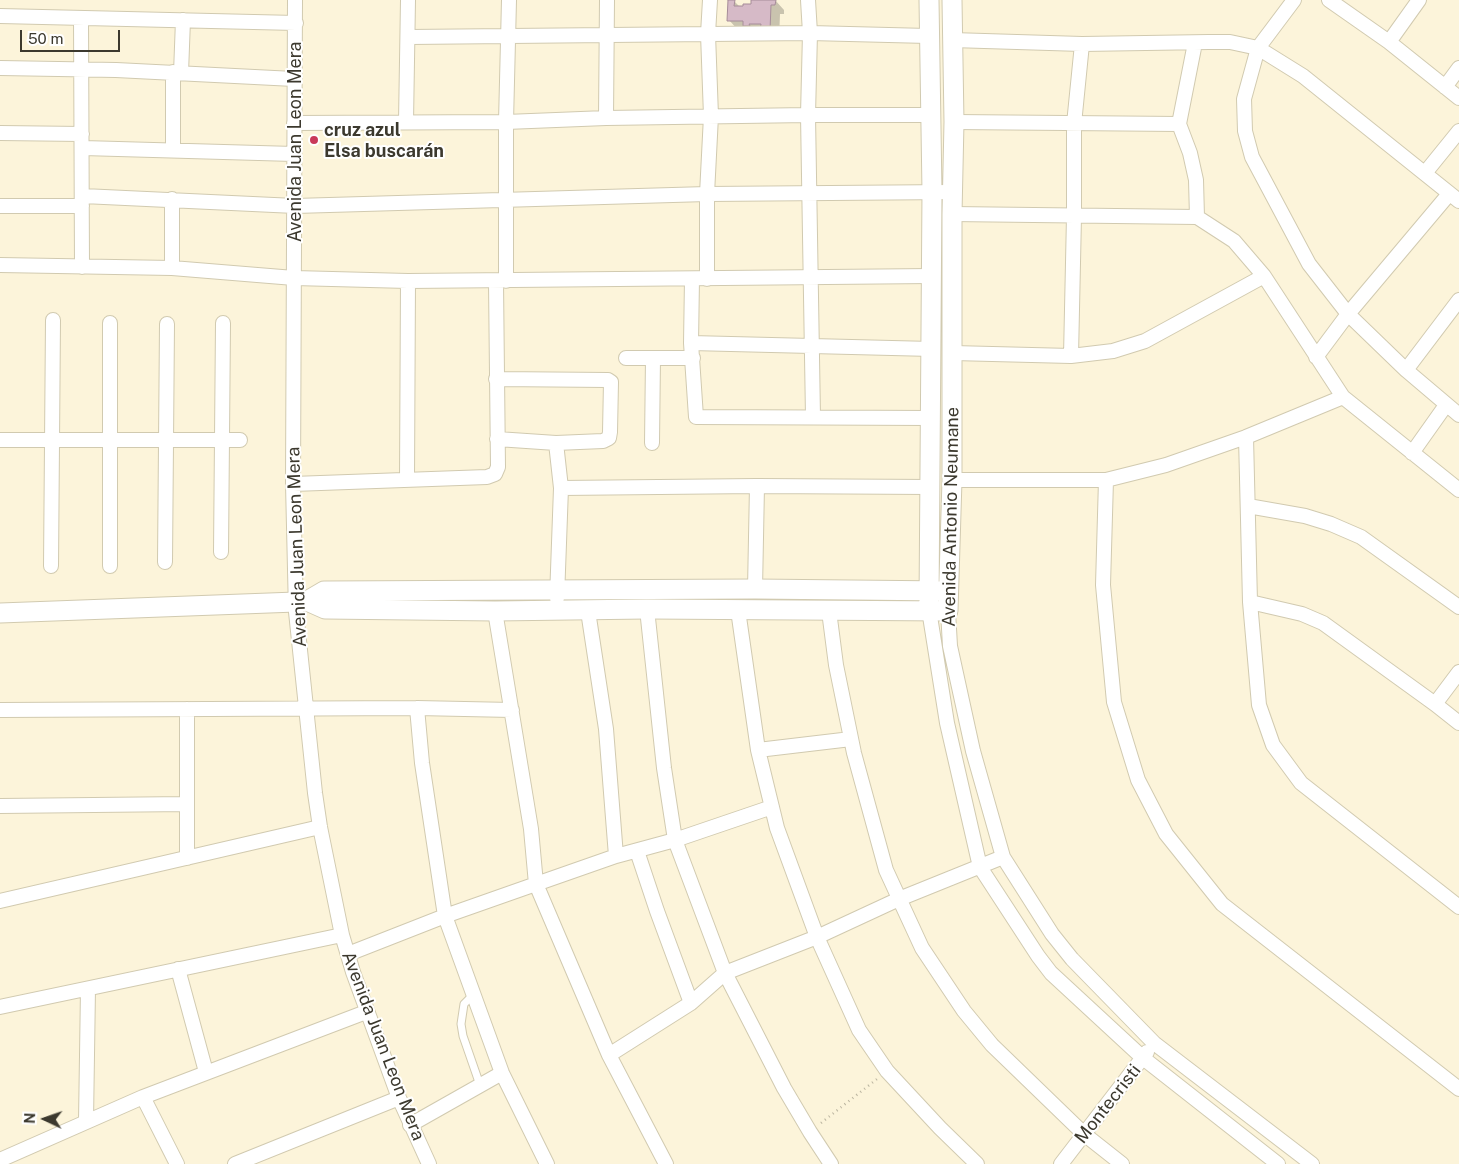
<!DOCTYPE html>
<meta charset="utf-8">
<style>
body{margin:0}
#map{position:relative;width:1459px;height:1164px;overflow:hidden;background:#fcf4da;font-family:"Public Sans",sans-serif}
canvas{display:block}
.north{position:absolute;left:20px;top:1094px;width:50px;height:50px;-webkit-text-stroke:4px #fff;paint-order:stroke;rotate:273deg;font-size:14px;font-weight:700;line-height:20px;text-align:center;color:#3c392e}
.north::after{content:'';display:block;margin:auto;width:18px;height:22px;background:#3c392e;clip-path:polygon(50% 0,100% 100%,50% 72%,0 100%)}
.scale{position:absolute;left:20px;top:30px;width:100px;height:22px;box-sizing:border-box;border:2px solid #3c392e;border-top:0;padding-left:6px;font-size:15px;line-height:18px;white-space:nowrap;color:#3c392e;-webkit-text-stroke:4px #fff;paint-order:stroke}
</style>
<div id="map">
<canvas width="1459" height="1164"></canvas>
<div class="north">N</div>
<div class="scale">50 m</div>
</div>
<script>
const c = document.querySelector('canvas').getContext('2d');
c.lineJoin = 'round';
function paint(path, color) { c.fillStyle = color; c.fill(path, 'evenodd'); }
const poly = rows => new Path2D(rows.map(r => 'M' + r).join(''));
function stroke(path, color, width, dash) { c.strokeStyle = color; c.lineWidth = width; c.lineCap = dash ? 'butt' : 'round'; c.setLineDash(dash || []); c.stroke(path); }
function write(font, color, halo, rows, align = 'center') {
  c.font = font + ' "Public Sans",sans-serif'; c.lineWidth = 4; c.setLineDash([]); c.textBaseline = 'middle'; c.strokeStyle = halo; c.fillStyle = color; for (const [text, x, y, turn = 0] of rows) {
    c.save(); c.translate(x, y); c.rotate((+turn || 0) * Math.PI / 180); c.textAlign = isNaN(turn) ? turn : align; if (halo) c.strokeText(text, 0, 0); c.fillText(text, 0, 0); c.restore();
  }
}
const shadow = poly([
 [752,0,775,0,784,10,784,14,780,14,779,40,738,30,729,20,734,1,740,7,752,5]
]);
const building = poly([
 [728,0,735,0,734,6,743,6,743,4,751,4,751,0,776,0,775,5,771,5,770,31,760,30,761,24,749,24,750,26,743,26,743,21,727,21,728,0]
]);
const path = poly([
 [821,1123,877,1079]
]);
const lane = poly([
 [473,995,464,1004,461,1024,463,1036,480,1085]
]);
const street = poly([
 [295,0,293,484,296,612,315,793,320,827,342,935,353,972,399,1098,429,1164],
 [808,0,810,33,808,115,813,417],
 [1294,0,1258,48,1244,99,1245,131,1252,157,1309,264,1348,314,1406,370,1459,415],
 [1329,0,1389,42,1459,98],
 [0,16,296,23],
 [81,18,82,267],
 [409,37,810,33,928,36],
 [952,40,1082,44,1209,42,1230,42,1258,48,1303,76,1459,201],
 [1389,42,1419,0],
 [1195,43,1179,124,1190,153,1196,180,1197,217],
 [0,68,116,70,294,79],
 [181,73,183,20],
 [1445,87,1459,68],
 [606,118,607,0],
 [406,122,408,0],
 [954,122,1179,124],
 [294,123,506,122,606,118,808,115,929,115],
 [0,133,82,134],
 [83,148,294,154],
 [173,150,173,72],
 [1425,173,1459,131],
 [83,196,295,206,707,194,953,192],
 [0,206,82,206],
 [952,214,1197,217,1234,241,1264,276],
 [0,265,172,268,294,278,408,281,932,276],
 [172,268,172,199],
 [692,279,691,343,696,417,931,418],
 [707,279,707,194,711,116,708,34,710,0],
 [506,281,506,122,509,0],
 [691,343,932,349],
 [953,353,1071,356,1113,351,1145,341,1264,276,1343,397,1459,490],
 [1071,356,1074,216,1074,124,1082,44],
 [1316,357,1348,314,1449,194],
 [626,358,693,358],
 [1406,370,1459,300],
 [496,379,608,380,611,382,610,432,609,438,603,441,556,443],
 [1246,437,1250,602,1259,705,1273,745,1301,783,1459,907],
 [497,439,556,443,561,488,557,598],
 [0,440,240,440],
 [652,443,653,358],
 [1412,453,1446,405],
 [407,480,408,281],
 [952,480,1106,480,1166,465,1246,437,1343,397],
 [1106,480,1103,585,1114,702,1138,780,1166,834,1222,904,1459,1089],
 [293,484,487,477,495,474,498,467,496,282],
 [561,488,757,486,931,487],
 [1248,506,1305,516,1331,524,1361,537,1459,607],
 [221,552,223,323],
 [165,562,167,324],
 [51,566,53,320],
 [110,566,110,323],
 [755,589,757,486],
 [1250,602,1302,614,1323,623,1435,704,1459,723],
 [647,609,664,768,675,840,725,973,784,1088,810,1132,831,1164],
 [738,610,758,750,777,828,817,937,859,1030,887,1071,940,1128,977,1164],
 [929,610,947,723,980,867,1038,956,1051,973,1143,1058,1278,1164],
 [495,611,531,829,536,884,609,1055,666,1164],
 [588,611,606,729,616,856],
 [829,611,836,665,854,753,886,870,922,948,964,1011,992,1045,1084,1134,1122,1164],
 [948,611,950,646,973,751,1003,857,1052,934,1072,959,1154,1043,1312,1164],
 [1435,704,1459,672],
 [417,708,422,763,445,916,502,1073,547,1164],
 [0,710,417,708,512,710],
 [758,750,851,739],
 [0,806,187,804],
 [637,851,657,911,691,1003],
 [187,858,187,709],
 [0,901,320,827],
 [348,954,445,916,536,884,616,856,675,840,772,807],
 [178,969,206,1072],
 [0,1007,342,935],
 [609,1055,691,1003,725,973,817,937,899,899,1003,857],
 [143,1097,177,1164],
 [86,1121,88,989],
 [410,1125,502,1073],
 [0,1160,143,1097,366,1012],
 [235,1164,399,1098],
 [1061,1164,1147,1052]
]);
const secondary = poly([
 [929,0,932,192,929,604],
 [307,601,325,609,495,611,647,609,948,611,952,480,952,214,954,122,952,0],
 [0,613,296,602,307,601,324,591,755,589,948,591]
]);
const markers = [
 [314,140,5,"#c93959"]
];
const poiNames = [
 ["cruz azul",324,130],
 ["Elsa buscarán",324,151]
];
const streetNames = [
 ["Avenida Juan Leon Mera",295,142,-90],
 ["Avenida Antonio Neumane",951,517,-89],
 ["Avenida Juan Leon Mera",297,547,-92],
 ["Avenida Juan Leon Mera",383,1046,69],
 ["Montecristi",1108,1104,-52]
];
paint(shadow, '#0003');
paint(building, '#d6bac7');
stroke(building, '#a68c99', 1);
stroke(lane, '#d1cab0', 9);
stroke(street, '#d1cab0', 16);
stroke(secondary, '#d1cab0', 21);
stroke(path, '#bbb5a0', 2.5, [1, 4]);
stroke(lane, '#fff', 7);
stroke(street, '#fff', 14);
stroke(secondary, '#fff', 19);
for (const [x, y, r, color] of markers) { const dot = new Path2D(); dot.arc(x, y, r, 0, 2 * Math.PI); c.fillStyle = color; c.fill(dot); stroke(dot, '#fff', 2); }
write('bold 18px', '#3c392e', '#fff', poiNames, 'left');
write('18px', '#3c392e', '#fff', streetNames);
</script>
